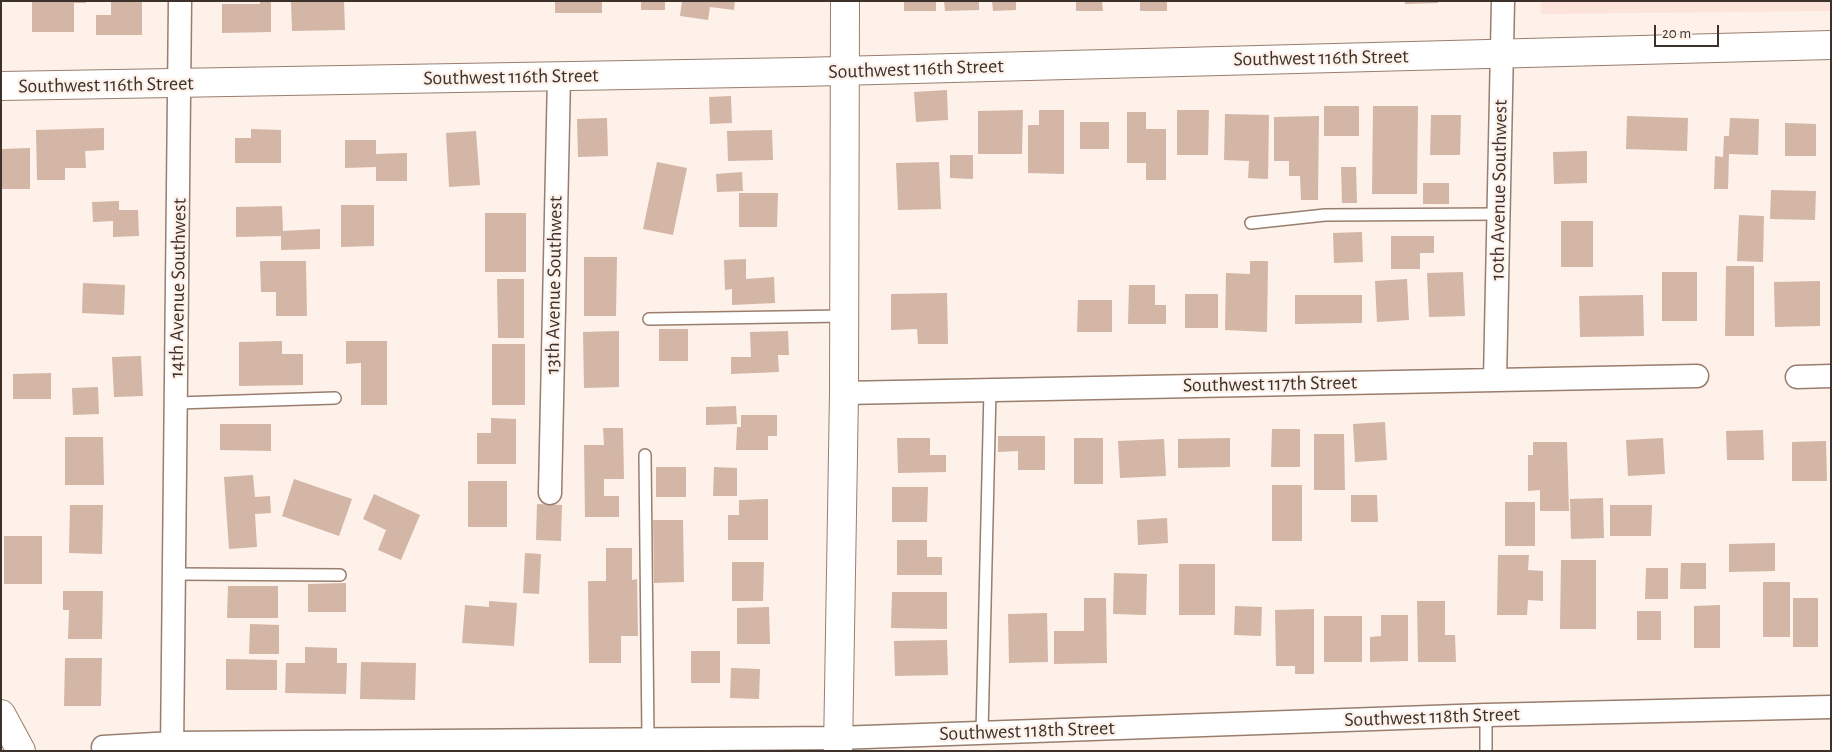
<!DOCTYPE html>
<style>
body{margin:0}
#map{position:relative;width:1832px;height:752px;overflow:hidden;background:#fdf1ea;font-family:"Alegreya Sans",sans-serif}
canvas{display:block}
.frame{position:absolute;inset:0;border:2px solid #3d312b;pointer-events:none}
.scale{position:absolute;left:1654px;top:25px;width:65px;height:22px;box-sizing:border-box;border:2px solid #3d312b;border-top:0;padding-left:6px;font-size:15px;line-height:18px;white-space:nowrap;color:#3d312b;-webkit-text-stroke:4px #fdf1ea;paint-order:stroke}
</style>
<div id="map">
<canvas width="1832" height="752"></canvas>
<div class="frame"></div>
<div class="scale">20 m</div>
</div>
<script>
const c = document.querySelector('canvas').getContext('2d');
c.lineJoin = 'round';
function paint(path, color) { c.fillStyle = color; c.fill(path, 'evenodd'); }
const poly = rows => new Path2D(rows.map(r => 'M' + r).join(''));
function stroke(path, color, width, dash) { c.strokeStyle = color; c.lineWidth = width; c.lineCap = dash ? 'butt' : 'round'; c.setLineDash(dash || []); c.stroke(path); }
function write(font, color, halo, rows, align = 'center') {
  c.font = font + ' "Alegreya Sans",sans-serif'; c.lineWidth = 4.5; c.setLineDash([]); c.textBaseline = 'middle'; c.strokeStyle = halo; c.fillStyle = color; for (const [text, x, y, turn = 0] of rows) {
    c.save(); c.translate(x, y); c.rotate((+turn || 0) * Math.PI / 180); c.textAlign = isNaN(turn) ? turn : align; if (halo) c.strokeText(text, 0, 0); c.fillText(text, 0, 0); c.restore();
  }
}
const education = poly([
 [1541,1,1831,1,1831,11,1541,14]
]);
const building = poly([
 [32,1,86,1,86,3,74,3,74,32,32,32],
 [111,1,142,1,142,35,96,35,96,15,111,15],
 [260,1,271,1,271,32,222,33,222,4,260,4],
 [291,1,344,1,345,30,292,31],
 [555,1,602,1,602,13,555,13],
 [641,1,665,1,665,10,641,10],
 [682,1,735,1,734,10,710,7,708,20,680,16],
 [904,1,936,1,936,11,904,11],
 [944,1,979,1,979,10,945,11],
 [992,1,1016,1,1016,10,993,11],
 [1076,1,1102,1,1103,11,1076,11],
 [1140,1,1167,1,1167,11,1140,11],
 [1405,1,1438,1,1438,3,1405,4],
 [947,90,948,120,916,122,914,92],
 [731,96,732,123,710,124,709,97],
 [1324,106,1359,106,1359,136,1324,136],
 [1373,106,1418,106,1417,194,1372,194],
 [1023,110,1022,154,978,154,978,111],
 [1039,110,1064,110,1064,174,1028,173,1028,125,1039,125],
 [1177,110,1209,110,1208,155,1177,155],
 [1127,112,1146,112,1146,129,1166,129,1166,180,1146,180,1146,163,1127,163],
 [1225,114,1269,115,1268,179,1248,178,1249,161,1224,160],
 [1431,115,1461,115,1460,155,1430,155],
 [1319,116,1318,200,1301,200,1300,176,1289,176,1289,161,1274,161,1274,117],
 [1627,116,1688,118,1687,151,1626,149],
 [607,118,608,156,578,157,577,119],
 [1730,118,1759,119,1758,155,1729,154,1728,189,1714,189,1715,156,1723,157,1724,136,1729,136],
 [1080,122,1109,122,1109,149,1080,149],
 [1785,123,1816,124,1816,156,1785,156],
 [104,128,104,150,85,151,86,168,65,168,65,180,37,180,36,130],
 [251,129,281,130,281,163,235,163,235,138,251,138],
 [772,130,773,160,728,161,727,131],
 [476,131,480,185,449,187,446,133],
 [345,140,376,140,376,154,407,153,407,181,376,181,376,167,345,168],
 [30,148,30,189,1,189,1,149],
 [1587,151,1587,183,1554,184,1553,152],
 [950,155,973,155,973,179,950,178],
 [657,162,687,168,673,235,643,229],
 [939,162,941,209,898,210,896,163],
 [1341,167,1356,167,1357,203,1342,203],
 [742,172,743,191,717,192,716,174],
 [1423,183,1449,183,1449,204,1423,204],
 [1771,190,1816,191,1815,220,1770,219],
 [739,193,778,193,777,227,739,227],
 [119,201,119,210,138,210,139,236,113,237,113,221,93,222,92,202],
 [341,205,374,205,374,246,341,247],
 [282,206,283,231,320,229,320,249,281,250,281,236,236,237,236,207],
 [485,213,526,213,526,272,485,272],
 [1739,215,1764,216,1763,262,1737,261],
 [1561,221,1593,221,1593,267,1561,267],
 [1362,232,1363,262,1334,263,1333,233],
 [1391,236,1434,236,1434,253,1420,253,1420,269,1391,269],
 [584,257,617,257,616,316,584,316],
 [746,259,746,279,774,277,775,303,732,305,732,289,725,290,724,260],
 [260,261,306,261,307,316,276,316,276,292,261,292],
 [1250,261,1268,261,1267,332,1225,330,1226,273,1250,274],
 [1726,266,1754,266,1754,336,1725,336],
 [1463,272,1465,316,1429,317,1427,273],
 [1662,272,1697,272,1697,321,1662,321],
 [497,279,524,279,524,338,498,338],
 [1407,279,1409,320,1377,322,1375,281],
 [1820,281,1820,326,1775,327,1774,282],
 [83,283,125,285,124,315,82,313],
 [1129,285,1155,285,1155,305,1166,305,1166,324,1128,324],
 [947,293,948,344,918,344,917,329,891,330,891,294],
 [1185,294,1218,294,1218,328,1185,328],
 [1295,295,1362,295,1362,323,1295,324],
 [1643,295,1644,336,1580,337,1579,296],
 [1078,300,1112,300,1112,332,1077,332],
 [659,329,688,329,688,361,659,361],
 [619,331,619,387,584,388,583,332],
 [788,331,789,355,778,355,779,372,731,374,731,357,751,357,750,332],
 [282,341,282,354,303,354,303,385,239,386,239,342],
 [346,341,387,341,387,405,361,405,361,363,346,364],
 [492,344,525,344,525,405,492,405],
 [141,356,143,396,114,397,112,357],
 [51,373,51,399,13,399,13,374],
 [98,387,99,414,73,415,72,388],
 [736,406,737,424,706,425,706,407],
 [741,415,777,415,777,436,768,436,768,450,736,450,737,427,741,427],
 [491,418,516,419,516,464,477,464,477,433,491,433],
 [1385,422,1387,460,1355,462,1353,424],
 [220,424,271,424,271,451,220,450],
 [603,428,623,428,624,479,604,479,604,496,619,496,619,517,585,517,584,445,604,445],
 [1272,429,1300,429,1300,467,1271,467],
 [1763,430,1764,460,1727,460,1726,431],
 [1314,434,1344,434,1345,490,1314,490],
 [998,436,1045,436,1045,470,1018,470,1018,451,998,452],
 [65,437,103,437,104,485,65,485],
 [897,438,930,438,930,455,946,455,946,472,898,473],
 [1074,438,1103,438,1103,484,1074,484],
 [1230,438,1230,467,1178,468,1178,439],
 [1663,438,1665,474,1628,476,1626,440],
 [1164,439,1166,476,1120,478,1118,441],
 [1826,441,1827,481,1792,481,1792,442],
 [1533,442,1567,442,1569,511,1540,511,1540,490,1528,491,1528,455,1533,455],
 [656,467,686,467,686,497,656,497],
 [714,467,737,468,737,496,713,496],
 [253,475,255,497,270,496,271,513,255,514,257,547,229,549,224,477],
 [294,479,352,499,339,536,282,516],
 [468,481,507,481,507,527,468,527],
 [1272,485,1302,485,1302,541,1272,541],
 [892,487,928,487,927,522,892,522],
 [374,494,420,515,401,560,378,550,386,530,363,519],
 [1351,495,1377,495,1378,522,1351,522],
 [1603,498,1604,538,1571,539,1570,499],
 [768,499,768,540,728,540,728,515,739,515,739,500],
 [1505,502,1535,502,1535,546,1505,546],
 [537,504,562,505,561,541,536,540],
 [70,505,103,505,102,554,69,553],
 [1610,505,1652,505,1651,536,1610,536],
 [1167,518,1168,543,1138,545,1137,520],
 [653,520,683,520,684,582,654,583],
 [4,536,42,536,42,584,4,584],
 [897,540,927,540,927,557,942,557,942,575,897,575],
 [1775,543,1775,571,1729,572,1729,544],
 [606,548,632,548,632,580,637,579,638,636,621,636,621,663,589,663,588,581,606,581],
 [525,553,541,554,539,594,523,593],
 [1498,555,1529,555,1528,570,1543,571,1543,601,1528,600,1527,615,1497,615],
 [1561,560,1596,560,1596,629,1560,629],
 [732,562,764,562,763,601,732,601],
 [1681,563,1706,563,1706,589,1680,589],
 [1179,564,1215,564,1215,615,1179,615],
 [1646,568,1668,568,1668,599,1645,599],
 [1114,573,1147,574,1146,615,1113,614],
 [1763,582,1790,582,1790,637,1763,637],
 [346,583,346,612,308,612,308,584],
 [228,586,278,586,278,618,227,618],
 [63,591,103,591,102,639,68,639,69,610,63,610],
 [892,592,947,592,947,629,891,628],
 [1084,598,1106,598,1107,663,1054,664,1054,631,1084,631],
 [1793,598,1818,598,1818,647,1793,647],
 [489,601,517,603,514,646,462,643,465,605,489,607],
 [1417,601,1445,601,1445,635,1455,635,1456,662,1418,662],
 [1720,605,1720,648,1694,648,1694,606],
 [1235,606,1262,607,1261,636,1234,635],
 [769,607,770,644,737,644,737,608],
 [1314,609,1314,674,1295,674,1295,666,1276,666,1275,610],
 [1637,611,1661,611,1661,640,1637,640],
 [1047,613,1048,662,1009,663,1008,614],
 [1381,615,1408,615,1408,661,1370,662,1370,637,1381,636],
 [1324,616,1362,616,1362,662,1324,662],
 [250,624,279,625,279,654,249,654],
 [947,640,948,675,895,676,894,641],
 [305,647,337,648,337,663,347,663,346,694,285,693,286,663,305,663],
 [691,651,720,651,720,683,691,683],
 [65,658,102,658,101,706,64,706],
 [226,659,277,660,277,690,226,690],
 [361,662,416,663,415,700,360,699],
 [731,668,760,669,759,699,730,698]
]);
const lane = poly([
 [1251,223,1325,215,1499,214],
 [649,319,844,316],
 [177,403,335,398],
 [645,455,648,739],
 [176,574,340,575],
 [982,733,990,390],
 [1486,751,1486,715]
]);
const street = poly([
 [1797,377,1831,376],
 [1495,379,1503,1],
 [844,393,1697,376],
 [550,493,559,76],
 [103,747,172,743,837,738,1486,715,1831,707],
 [172,751,180,1]
]);
const secondary = poly([
 [1,86,800,72,1831,45],
 [1,714,21,751],
 [838,751,844,393,845,1]
]);
const streetNames = [
 ["Southwest 116th Street",1321,58,-1],
 ["Southwest 116th Street",916,69,-2],
 ["Southwest 116th Street",511,77,-1],
 ["Southwest 116th Street",106,85,-1],
 ["10th Avenue Southwest",1499,190,-89],
 ["13th Avenue Southwest",554,285,-89],
 ["14th Avenue Southwest",178,288,-89],
 ["Southwest 117th Street",1270,384,-1],
 ["Southwest 118th Street",1432,717,-2],
 ["Southwest 118th Street",1027,731,-2]
];
paint(education, '#fde4db');
paint(building, '#d3b6a5');
stroke(lane, '#997e6e', 14);
stroke(street, '#997e6e', 25);
stroke(secondary, '#997e6e', 30);
stroke(lane, '#fff', 11);
stroke(street, '#fff', 22);
stroke(secondary, '#fff', 28);
write('20px', '#3d312b', '#fdf1ea', streetNames);
</script>
